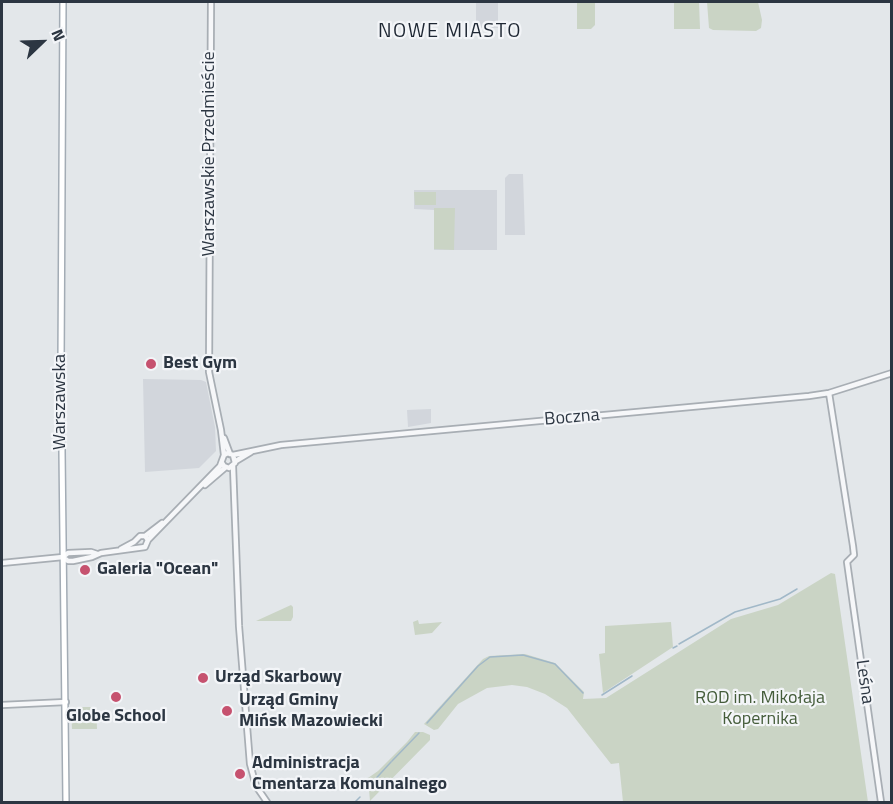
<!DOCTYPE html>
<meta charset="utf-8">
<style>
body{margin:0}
#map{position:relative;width:893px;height:804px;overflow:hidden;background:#e3e7ea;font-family:"Titillium Web",sans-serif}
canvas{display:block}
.frame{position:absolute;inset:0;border:3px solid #2c3642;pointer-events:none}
.north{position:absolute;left:12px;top:12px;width:60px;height:60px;-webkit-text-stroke:4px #f3f5f8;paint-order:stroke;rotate:67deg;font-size:16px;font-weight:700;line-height:24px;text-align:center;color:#2c3642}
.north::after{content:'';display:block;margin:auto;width:21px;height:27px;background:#2c3642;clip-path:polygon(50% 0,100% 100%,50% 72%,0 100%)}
</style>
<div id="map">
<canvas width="893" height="804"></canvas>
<div class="frame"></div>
<div class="north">N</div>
</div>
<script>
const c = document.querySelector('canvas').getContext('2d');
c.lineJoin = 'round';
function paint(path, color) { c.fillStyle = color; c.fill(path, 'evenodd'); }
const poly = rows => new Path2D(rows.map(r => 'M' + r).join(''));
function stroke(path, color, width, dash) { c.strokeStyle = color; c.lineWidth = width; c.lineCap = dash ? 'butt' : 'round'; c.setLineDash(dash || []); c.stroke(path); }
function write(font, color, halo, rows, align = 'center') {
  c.font = font + ' "Titillium Web",sans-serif'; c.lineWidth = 4.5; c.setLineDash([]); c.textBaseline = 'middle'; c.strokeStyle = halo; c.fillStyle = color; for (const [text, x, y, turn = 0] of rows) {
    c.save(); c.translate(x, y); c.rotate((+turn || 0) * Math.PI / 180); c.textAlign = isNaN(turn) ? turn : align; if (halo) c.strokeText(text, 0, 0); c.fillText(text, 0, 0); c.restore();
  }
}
const built = poly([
 [476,2,498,2,498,28,476,28],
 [509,174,523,174,525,235,505,235,505,178],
 [414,190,497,190,497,250,434,250,434,210,414,209],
 [143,379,201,380,206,382,215,427,216,451,199,468,145,472],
 [431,409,431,423,408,427,407,410]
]);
const green = poly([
 [577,2,595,2,595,25,591,29,577,29],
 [674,2,699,2,700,29,674,29],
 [707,2,758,2,762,20,761,28,756,31,713,30,709,28],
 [414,192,436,192,436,205,415,205],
 [434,208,455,208,454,250,434,249],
 [831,573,835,574,868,802,623,802,619,763,611,764,567,708,545,694,527,687,512,685,487,688,458,704,438,729,434,730,424,724,483,659,489,656,525,654,555,663,584,692,583,699,606,698,731,619,778,605],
 [291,605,293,607,293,617,291,621,256,621],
 [418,620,419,624,442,622,432,633,415,635,413,622],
 [671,622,673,647,603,693,599,654,605,653,605,626],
 [71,707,96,707,97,729,72,729],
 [415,732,423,732,430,735,430,740,370,801,368,778,378,771,407,742]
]);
const stream = poly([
 [679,644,735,612,780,599,797,589],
 [673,648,677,646],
 [602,695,632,676],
 [427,723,478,666,490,657,523,655,555,664,583,693],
 [392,761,419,733],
 [370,785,391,762],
 [355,802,360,797]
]);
const minor = poly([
 [829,393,853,546,854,555,847,562,881,802],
 [224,438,230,454],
 [233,455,281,445,809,396,829,393,892,373],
 [236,461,251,452],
 [222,463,224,466,229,468,235,463,233,455,228,453,224,455],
 [233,466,239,626,250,764,256,786,267,802],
 [205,485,226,467],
 [145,536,162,523],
 [121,549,134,542,140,536,145,536,148,540],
 [63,557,68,561,73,561,92,557,101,553,145,547,148,540,220,466,224,455,221,430,209,372,211,2],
 [63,557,68,553,91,552,97,554],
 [2,563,63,557],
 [2,705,66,702]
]);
const major = poly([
 [63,2,61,363,66,802]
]);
const markers = [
 [151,364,6,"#c6526f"],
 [85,570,6,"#c6526f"],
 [203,678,6,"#c6526f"],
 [116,697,6,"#c6526f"],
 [227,711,6,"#c6526f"],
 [240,774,6,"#c6526f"]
];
const streetNames = [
 ["Warszawskie Przedmieście",210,154,-90],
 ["Warszawska",61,402,-90],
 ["Boczna",572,418,-5],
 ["Leśna",864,682,82]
];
const poiNames = [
 ["Best Gym",163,364],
 ["Galeria \"Ocean\"",97,570],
 ["Urząd Skarbowy",215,678],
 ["Urząd Gminy",239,701],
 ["Mińsk Mazowiecki",239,722],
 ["Globe School",116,717,"center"],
 ["Administracja",252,764],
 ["Cmentarza Komunalnego",252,785]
];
const parkNames = [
 ["ROD im. Mikołaja",760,699],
 ["Kopernika",760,720]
];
const neighbourhoodNames = [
 ["NOWE MIASTO",450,32]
];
paint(built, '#d2d6dc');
paint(green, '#cad4c5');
stroke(stream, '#a1b8c8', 1.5);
stroke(minor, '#a8aeb4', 8);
stroke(major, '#a3acb5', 8);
stroke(minor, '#f6f7f9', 4.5);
stroke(major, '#fff', 5);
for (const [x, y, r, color] of markers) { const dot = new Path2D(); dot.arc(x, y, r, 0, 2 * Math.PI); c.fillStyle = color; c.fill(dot); stroke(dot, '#f3f5f8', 2); }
write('18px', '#2c3642', '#f3f5f8', streetNames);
write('bold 18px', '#2c3642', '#f3f5f8', poiNames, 'left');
write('18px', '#445c3a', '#f3f5f8', parkNames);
c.letterSpacing = '1.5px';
write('20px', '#1e2733', '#f3f5f8', neighbourhoodNames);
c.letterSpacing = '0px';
</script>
